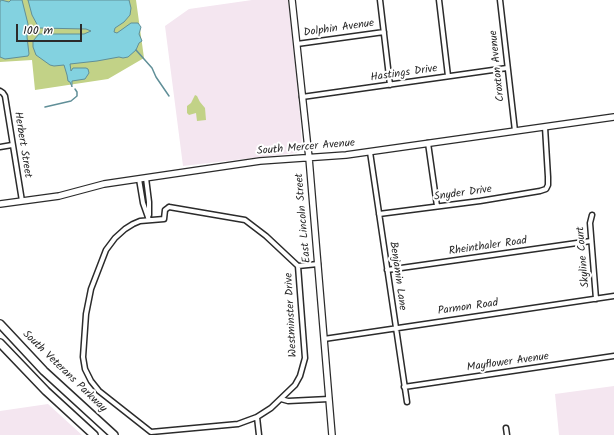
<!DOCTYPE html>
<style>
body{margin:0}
#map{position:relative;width:614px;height:435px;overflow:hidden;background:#fff;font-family:Kalam,sans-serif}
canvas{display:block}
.scale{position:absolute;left:16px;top:24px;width:66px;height:18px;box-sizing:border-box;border:2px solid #2b2b2b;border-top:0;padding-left:5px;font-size:12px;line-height:14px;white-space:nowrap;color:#2b2b2b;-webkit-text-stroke:3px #fff;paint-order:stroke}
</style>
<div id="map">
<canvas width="614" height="435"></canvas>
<div class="scale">100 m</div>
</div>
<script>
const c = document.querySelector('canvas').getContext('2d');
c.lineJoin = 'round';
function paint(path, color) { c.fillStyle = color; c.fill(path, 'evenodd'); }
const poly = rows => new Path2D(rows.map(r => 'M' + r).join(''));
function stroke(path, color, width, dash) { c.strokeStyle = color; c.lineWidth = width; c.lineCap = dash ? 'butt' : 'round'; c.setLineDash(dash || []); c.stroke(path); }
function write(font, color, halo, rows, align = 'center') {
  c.font = font + ' Kalam,sans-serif'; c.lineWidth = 4; c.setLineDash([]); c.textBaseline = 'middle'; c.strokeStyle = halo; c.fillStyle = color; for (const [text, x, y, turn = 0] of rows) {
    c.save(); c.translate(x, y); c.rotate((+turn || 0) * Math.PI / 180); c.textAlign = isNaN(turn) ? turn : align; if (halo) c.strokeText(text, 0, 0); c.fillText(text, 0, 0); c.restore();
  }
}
const built = poly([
 [252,0,288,0,300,114,302,146,301,150,296,153,183,166,165,26,189,9],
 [614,386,614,435,559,435,555,394],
 [48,404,82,435,0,435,0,411]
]);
const green = poly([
 [0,0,136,0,144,58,108,79,35,90,32,60,0,62],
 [195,95,197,96,200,102,205,108,206,120,197,121,196,113,189,115,187,113,187,106,191,103]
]);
const water = poly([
 [1,0,9,2,11,0,22,0,28,24,27,37,29,54,28,56,5,59,0,57,0,2,1,0],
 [28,0,129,0,131,8,130,15,124,22,115,28,114,32,117,33,131,23,138,23,141,27,139,34,142,41,139,43,136,50,128,57,123,58,119,57,97,61,70,64,71,71,73,68,86,68,88,69,89,73,85,79,72,81,72,87,70,82,68,81,67,75,64,65,54,66,50,65,36,55,33,47,33,41,39,34,84,34,91,31,86,29,39,28,32,15,28,0]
]);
const stream = poly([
 [136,50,152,68,156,77,169,96],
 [45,107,71,101,77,96,77,92,75,89]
]);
const street = poly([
 [380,0,390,85],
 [439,0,448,76],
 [500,0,515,131],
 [297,44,384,32],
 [0,91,3,93,5,96,22,201],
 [302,97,507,68],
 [428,143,437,206],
 [0,147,12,145],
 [370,152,407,402],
 [146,178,149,202,149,215],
 [139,179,143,203,149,220],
 [169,207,245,220,266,236,298,266,305,358,300,376,295,385,271,408,257,417,238,424,151,432,99,391,91,381,85,369,83,357,86,314,91,289,106,250,115,238,125,229,133,224,140,221,164,219,165,210,169,207],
 [379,214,480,201,540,191,546,189,548,185,548,177,545,127],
 [592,215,590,223,596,299],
 [298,266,318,264],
 [387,270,591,241],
 [324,339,614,296],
 [404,387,614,356],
 [281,399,288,401,329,399],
 [257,417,259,435],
 [506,428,507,435]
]);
const secondary = poly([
 [292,0,309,158,332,435],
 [0,204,59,196,104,184,260,161,346,155,614,117]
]);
const highway = poly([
 [0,324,44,371,114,435],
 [0,343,46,391,94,435]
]);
const streetNames = [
 ["Dolphin Avenue",339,29,-8],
 ["Croxton Avenue",498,66,-96],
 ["Hastings Drive",404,74,-8],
 ["Herbert Street",22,145,81],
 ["South Mercer Avenue",306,148,-5],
 ["Snyder Drive",463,194,-8],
 ["East Lincoln Street",304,218,-95],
 ["Rheinthaler Road",488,247,-8],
 ["Skyline Court",584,257,-95],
 ["Benjamin Lane",397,276,82],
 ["Parmon Road",468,308,-8],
 ["Westminster Drive",292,315,-93],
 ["Mayflower Avenue",508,363,-8],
 ["South Veterans Parkway",64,372,44]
];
paint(built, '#f4e6f0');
paint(green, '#c2d287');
paint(water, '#83d2e0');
stroke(water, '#608f98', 1);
stroke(stream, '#608f98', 1.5);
stroke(street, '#2b2b2b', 7);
stroke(secondary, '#2b2b2b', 8);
stroke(highway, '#2b2b2b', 10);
stroke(street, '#fff', 4);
stroke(secondary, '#fff', 5.5);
stroke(highway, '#fff', 7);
write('11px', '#2b2b2b', '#fff', streetNames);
</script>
